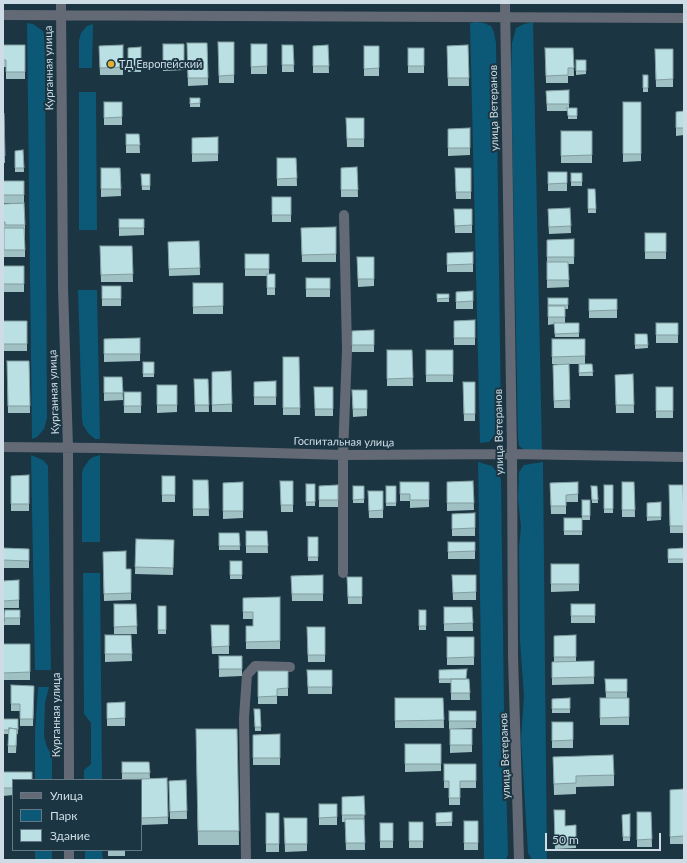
<!DOCTYPE html>
<meta charset="utf-8">
<style>
body{margin:0}
#map{position:relative;width:687px;height:863px;overflow:hidden;background:#1b3543;font-family:Lato,sans-serif}
canvas{display:block}
.frame{position:absolute;inset:0;border:4px solid #cedde5;pointer-events:none}
.legend{position:absolute;left:12px;top:779px;width:130px;height:72px;box-sizing:border-box;background:#1b3543;border:1px solid #637884;margin:0;padding:5px 7px;list-style:none;font-size:12px;color:#cedde5}
.legend li{display:flex;align-items:center;gap:8px;height:20px}
.legend b{width:20px;border:1px solid #637884}
.scale{position:absolute;left:545px;top:833px;width:116px;height:18px;box-sizing:border-box;border:2px solid #cedde5;border-top:0;padding-left:5px;font-size:12px;line-height:14px;white-space:nowrap;color:#cedde5;-webkit-text-stroke:3px #1b3543;paint-order:stroke}
</style>
<div id="map">
<canvas width="687" height="863"></canvas>
<div class="frame"></div>
<ul class="legend">
<li><b style="height:5px;background:#646a75"></b>Улица</li>
<li><b style="height:11px;background:#0b5877"></b>Парк</li>
<li><b style="height:11px;background:#bae0e3"></b>Здание</li>
</ul>
<div class="scale">50 m</div>
</div>
<script>
const c = document.querySelector('canvas').getContext('2d');
c.lineJoin = 'round';
function paint(path, color) { c.fillStyle = color; c.fill(path, 'evenodd'); }
const poly = rows => new Path2D(rows.map(r => 'M' + r).join(''));
function stroke(path, color, width, dash) { c.strokeStyle = color; c.lineWidth = width; c.lineCap = dash ? 'butt' : 'round'; c.setLineDash(dash || []); c.stroke(path); }
function write(font, color, halo, rows, align = 'center') {
  c.font = font + ' Lato,sans-serif'; c.lineWidth = 4; c.setLineDash([]); c.textBaseline = 'middle'; c.strokeStyle = halo; c.fillStyle = color; for (const [text, x, y, turn = 0] of rows) {
    c.save(); c.translate(x, y); c.rotate((+turn || 0) * Math.PI / 180); c.textAlign = isNaN(turn) ? turn : align; if (halo) c.strokeText(text, 0, 0); c.fillText(text, 0, 0); c.restore();
  }
}
const green = poly([
 [476,22,484,23,491,26,494,32,496,43,501,420,499,429,494,436,489,442,480,443,470,23],
 [533,22,542,452,526,451,519,446,518,438,511,72,512,43,516,28,524,24],
 [27,23,33,24,43,31,44,35,45,53,47,418,44,429,37,437,32,439],
 [93,24,92,68,79,68,79,40,81,33,87,26],
 [79,92,96,92,97,230,79,230],
 [78,290,97,290,100,439,95,439,88,433,83,425,82,419],
 [31,455,43,460,48,466,51,670,35,670],
 [100,455,100,542,82,542,82,474,83,469,89,460,93,457],
 [478,462,492,466,498,473,501,480,504,706,508,854,506,860,484,860],
 [543,462,547,860,532,860,528,853,521,739,524,696,520,641,519,547,521,527,518,499,519,472,524,465],
 [83,573,100,573,102,780,84,780,84,770,91,764,91,723,84,714],
 [38,687,49,687,45,703,44,736,47,747,52,756,52,780,35,780,35,732],
 [35,850,52,850,52,860,35,860],
 [85,850,102,850,103,860,85,860]
]);
const minor = poly([
 [61,3,63,288,68,448,69,780],
 [505,3,512,454,513,656,519,860],
 [3,15,684,18],
 [3,447,101,448,343,455,512,454,684,457],
 [343,573,343,455,347,350,344,215],
 [69,850,69,860],
 [246,860,244,718,247,675,255,666,290,667]
]);
const wall = poly([
 [218,42,234,42,234,83,219,83],
 [187,43,207,43,208,85,188,86],
 [163,44,184,44,184,70,163,71],
 [251,44,267,44,267,74,251,74],
 [3,45,25,45,25,79,6,79,6,67,3,67],
 [123,45,123,75,100,75,99,46],
 [282,45,293,45,294,72,282,72],
 [328,45,329,73,313,73,313,46],
 [468,45,469,86,448,86,447,46],
 [364,46,379,46,379,76,364,76],
 [141,47,141,72,128,72,128,48],
 [408,48,424,48,424,73,408,73],
 [545,48,573,48,574,76,568,76,568,83,546,83],
 [655,49,673,49,673,87,656,87],
 [576,60,586,60,586,74,576,75],
 [643,75,648,75,648,92,643,92],
 [569,90,569,108,577,108,577,119,568,119,568,111,547,111,546,91],
 [190,98,200,98,200,107,190,107],
 [104,102,122,102,122,125,104,125],
 [623,102,641,102,641,161,623,162],
 [684,111,684,135,676,136,676,112],
 [3,113,4,113,5,163,3,163],
 [346,118,364,118,364,147,347,147],
 [470,128,470,155,448,156,448,129],
 [561,131,592,131,592,163,561,163],
 [126,134,139,134,140,153,126,153],
 [218,137,218,161,192,162,192,138],
 [23,150,24,172,15,172,15,151],
 [277,158,296,158,297,186,277,186],
 [357,167,358,197,341,197,341,168],
 [101,168,120,168,121,196,101,197],
 [455,168,471,168,471,199,456,199],
 [548,172,567,172,567,191,548,191],
 [571,173,582,173,582,186,571,186],
 [141,174,150,174,150,190,142,190],
 [3,181,24,181,24,203,3,203],
 [588,189,595,189,596,213,588,213],
 [272,197,291,197,291,222,272,222],
 [3,204,25,225,25,257,4,257,4,229,3,229],
 [570,208,571,233,549,234,548,216],
 [454,209,472,209,472,233,455,233],
 [119,219,144,219,144,235,119,236],
 [336,227,336,262,302,262,301,228],
 [645,233,666,233,666,259,645,259],
 [574,239,574,264,568,264,569,287,547,288,547,240],
 [199,241,200,275,169,276,168,242],
 [100,246,132,246,133,282,101,282],
 [473,252,473,272,447,272,447,253],
 [245,254,269,254,269,274,275,274,275,295,267,295,267,276,245,276],
 [357,257,374,257,374,286,358,287],
 [3,266,24,266,24,292,3,292],
 [306,278,330,278,330,297,306,297],
 [193,283,223,283,223,314,193,314],
 [102,286,121,286,121,306,102,306],
 [473,291,473,309,456,309,456,292],
 [437,294,449,294,449,302,437,302],
 [548,298,568,298,568,309,565,309,565,323,579,323,579,337,555,337,554,324,548,325],
 [589,299,617,299,617,318,589,318],
 [475,320,475,345,454,345,454,321],
 [3,321,27,321,27,351,3,351],
 [656,323,678,323,678,343,656,343],
 [374,330,374,352,352,352,352,331],
 [635,334,647,334,648,348,635,349],
 [140,338,140,361,104,362,104,339],
 [552,339,585,339,585,364,552,364],
 [387,350,412,350,413,386,387,386],
 [426,350,453,350,453,382,426,382],
 [283,357,299,357,300,415,283,415],
 [7,361,29,361,30,413,8,413],
 [143,362,154,362,154,377,143,377],
 [569,364,570,408,554,408,553,365],
 [579,364,592,364,593,376,579,376],
 [231,371,232,412,212,412,212,372],
 [633,374,634,413,616,413,615,375],
 [104,377,122,377,123,400,104,401],
 [194,379,208,379,209,412,195,412],
 [276,381,276,405,254,405,254,382],
 [463,382,475,382,475,421,464,421],
 [157,385,177,385,177,412,157,413],
 [314,387,333,387,333,416,315,416],
 [656,387,673,387,673,418,656,418],
 [352,390,367,390,367,416,353,417],
 [124,392,141,392,141,413,124,413],
 [29,475,29,511,11,511,11,476],
 [162,476,175,476,175,502,162,502],
 [193,480,208,480,209,516,193,516],
 [280,481,293,481,293,512,281,512],
 [473,481,474,510,447,511,447,482],
 [243,482,243,518,223,519,223,483],
 [400,482,429,482,429,507,410,508,410,501,400,501],
 [578,482,578,502,566,502,566,514,551,514,550,483],
 [622,482,634,482,635,517,622,517],
 [306,484,315,484,315,506,306,506],
 [338,485,338,507,319,507,319,486],
 [604,485,613,485,613,513,604,513],
 [669,485,683,485,684,533,670,533],
 [353,486,364,486,364,503,353,503],
 [386,486,396,486,396,506,386,506],
 [591,486,597,486,598,503,592,503],
 [368,491,383,491,383,518,369,518],
 [582,500,590,500,590,520,582,520],
 [661,502,661,520,647,521,647,503],
 [475,513,475,536,452,536,452,514],
 [564,518,582,518,582,535,564,535],
 [246,531,267,531,268,553,246,553],
 [219,533,239,533,240,550,219,550],
 [308,537,318,537,318,561,308,561],
 [136,539,174,540,173,575,135,574],
 [448,542,475,542,475,559,448,559],
 [3,548,29,549,29,568,3,568],
 [684,548,684,563,668,563,668,549],
 [103,552,126,569,131,569,131,600,104,601],
 [230,561,242,561,242,579,230,579],
 [551,564,579,564,579,591,551,592],
 [323,575,323,601,292,601,291,576],
 [452,575,476,575,476,600,453,600],
 [347,577,362,577,362,604,348,604],
 [19,580,19,608,3,608,3,581],
 [280,597,280,649,246,649,246,626,253,626,253,619,243,619,243,598],
 [114,604,136,604,137,634,114,634],
 [571,604,595,604,595,623,571,623],
 [158,606,166,606,166,634,158,634],
 [444,607,472,607,473,631,444,631],
 [5,610,20,610,20,625,4,625],
 [419,610,426,610,426,630,419,630],
 [211,625,229,646,229,654,212,654],
 [307,627,325,627,325,662,308,662],
 [105,635,131,635,132,661,105,662],
 [576,635,576,662,594,661,594,684,552,685,552,662,554,662,554,636],
 [447,637,474,637,474,665,447,665],
 [3,644,30,644,30,680,3,680],
 [219,656,242,656,242,676,219,677],
 [307,670,332,670,332,694,308,694],
 [439,670,467,679,469,679,470,700,451,700,451,683,439,683],
 [258,671,288,671,288,696,277,696,277,704,258,704],
 [605,679,627,679,627,698,629,698,629,725,600,725,600,698,606,698],
 [11,685,34,686,33,726,20,726,20,711,11,711],
 [395,698,443,698,444,728,395,728],
 [570,698,570,713,552,713,552,699],
 [125,702,125,726,107,726,107,703],
 [254,709,260,709,261,731,255,731],
 [449,711,476,711,476,728,449,729],
 [3,719,18,719,18,734,17,734,16,753,8,753,8,734,3,734],
 [552,722,573,722,573,748,552,748],
 [196,729,237,729,239,845,198,845],
 [450,729,472,729,472,752,450,753],
 [280,734,280,765,253,765,253,735],
 [405,744,441,744,441,771,405,772],
 [553,757,614,775,614,786,576,787,576,794,554,795],
 [122,762,149,762,150,779,167,778,168,824,141,825,141,780,122,780],
 [444,764,476,764,476,788,460,788,460,805,449,805,449,788,444,788],
 [3,772,13,780,13,795,3,796],
 [186,780,187,819,170,819,169,781],
 [684,789,684,844,670,844,670,790],
 [364,796,365,850,346,850,345,822,342,822,342,797],
 [319,804,337,804,337,825,319,825],
 [554,810,565,826,576,825,576,848,555,849],
 [452,812,452,826,436,826,436,813],
 [637,812,651,812,652,847,637,847],
 [266,813,279,813,279,852,266,852],
 [630,814,630,841,623,841,622,815],
 [284,818,307,818,307,851,285,852],
 [464,821,478,821,478,850,464,850],
 [409,822,423,822,423,848,409,848],
 [380,823,393,823,393,848,380,848],
 [108,850,125,850,125,856,108,856]
]);
const building = poly([
 [218,42,234,42,234,75,219,76,218,42],
 [187,43,207,43,208,78,188,78,187,43],
 [163,44,184,44,184,63,163,63,163,44],
 [251,44,267,44,267,66,251,67,251,44],
 [3,45,25,45,25,72,6,72,6,60,3,60,3,45],
 [123,45,123,67,100,68,99,46,123,45],
 [282,45,293,45,294,65,282,65,282,45],
 [328,45,329,66,313,66,313,46,328,45],
 [468,45,469,78,448,78,447,46,468,45],
 [364,46,379,46,379,68,364,69,364,46],
 [141,47,141,68,128,68,128,48,141,47],
 [408,48,424,48,424,66,408,66,408,48],
 [545,48,573,48,574,68,568,68,568,75,546,76,545,48],
 [655,49,673,49,673,79,656,80,655,49],
 [576,60,586,60,586,71,576,71,576,60],
 [643,75,648,75,648,88,643,88,643,75],
 [569,90,569,104,547,104,546,91,569,90],
 [190,98,200,98,200,103,190,104,190,98],
 [104,102,122,102,122,117,104,118,104,102],
 [623,102,641,102,641,154,623,154,623,102],
 [567,108,577,108,577,116,568,116,567,108],
 [684,111,684,128,676,128,676,112,684,111],
 [3,113,4,113,5,156,3,156,3,113],
 [346,118,364,118,364,139,347,139,346,118],
 [470,128,470,148,448,148,448,129,470,128],
 [561,131,592,131,592,155,561,156,561,131],
 [126,134,139,134,140,145,126,145,126,134],
 [218,137,218,154,192,154,192,138,218,137],
 [23,150,24,168,15,168,15,151,23,150],
 [277,158,296,158,297,178,277,179,277,158],
 [357,167,358,190,341,190,341,168,357,167],
 [101,168,120,168,121,189,101,189,101,168],
 [455,168,471,168,471,192,456,192,455,168],
 [548,172,567,172,567,183,548,184,548,172],
 [571,173,582,173,582,182,571,182,571,173],
 [141,174,150,174,150,186,142,186,141,174],
 [3,181,24,181,24,195,3,195,3,181],
 [588,189,595,189,596,209,588,209,588,189],
 [272,197,291,197,291,215,272,215,272,197],
 [24,203,25,225,5,225,5,222,3,222,3,204,24,203],
 [570,208,571,226,549,227,548,209,570,208],
 [454,209,472,209,472,225,455,226,454,209],
 [119,219,144,219,144,228,119,228,119,219],
 [336,227,336,254,302,255,301,228,336,227],
 [4,228,24,228,25,250,4,250,4,228],
 [645,233,666,233,666,252,645,252,645,233],
 [574,239,574,257,547,257,547,240,574,239],
 [199,241,200,268,169,269,168,242,199,241],
 [100,246,132,246,133,274,101,275,100,246],
 [473,252,473,264,447,265,447,253,473,252],
 [245,254,269,254,269,269,245,269,245,254],
 [357,257,374,257,374,279,358,279,357,257],
 [547,262,568,262,569,280,547,280,547,262],
 [3,266,24,266,24,284,3,284,3,266],
 [267,274,275,274,275,288,267,288,267,274],
 [306,278,330,278,330,289,306,289,306,278],
 [193,283,223,283,223,306,193,307,193,283],
 [102,286,121,286,121,299,102,299,102,286],
 [473,291,473,301,456,302,456,292,473,291],
 [437,294,449,294,449,298,437,299,437,294],
 [548,298,568,298,568,305,548,305,548,298],
 [589,299,617,299,617,310,589,311,589,299],
 [548,306,565,306,565,317,548,317,548,306],
 [475,320,475,338,454,338,454,321,475,320],
 [3,321,27,321,27,344,3,344,3,321],
 [554,323,579,323,579,333,555,334,554,323],
 [656,323,678,323,678,335,656,335,656,323],
 [374,330,374,345,352,345,352,331,374,330],
 [635,334,647,334,648,345,635,345,635,334],
 [140,338,140,354,104,354,104,339,140,338],
 [552,339,585,339,585,356,552,357,552,339],
 [387,350,412,350,413,378,387,379,387,350],
 [426,350,453,350,453,375,426,375,426,350],
 [283,357,299,357,300,408,283,408,283,357],
 [7,361,29,361,30,406,8,406,7,361],
 [143,362,154,362,154,374,143,374,143,362],
 [569,364,570,400,554,401,553,365,569,364],
 [579,364,592,364,593,372,579,373,579,364],
 [231,371,232,404,212,405,212,372,231,371],
 [633,374,634,405,616,405,615,375,633,374],
 [104,377,122,377,123,393,104,393,104,377],
 [194,379,208,379,209,405,195,405,194,379],
 [276,381,276,397,254,397,254,382,276,381],
 [463,382,475,382,475,414,464,414,463,382],
 [157,385,177,385,177,405,157,405,157,385],
 [314,387,333,387,333,409,315,409,314,387],
 [656,387,673,387,673,411,656,411,656,387],
 [352,390,367,390,367,409,353,409,352,390],
 [124,392,141,392,141,406,124,406,124,392],
 [29,475,29,504,11,504,11,476,29,475],
 [162,476,175,476,175,495,162,495,162,476],
 [193,480,208,480,209,509,193,509,193,480],
 [280,481,293,481,293,505,281,505,280,481],
 [473,481,474,503,447,503,447,482,473,481],
 [243,482,243,511,223,511,223,483,243,482],
 [400,482,429,482,429,500,410,500,410,494,400,494,400,482],
 [578,482,578,494,566,495,566,506,551,506,550,483,578,482],
 [622,482,634,482,635,510,622,510,622,482],
 [306,484,315,484,315,502,306,502,306,484],
 [338,485,338,500,319,500,319,486,338,485],
 [604,485,613,485,613,509,604,509,604,485],
 [669,485,683,485,684,526,670,526,669,485],
 [353,486,364,486,364,499,353,500,353,486],
 [386,486,396,486,396,503,386,503,386,486],
 [591,486,597,486,598,500,592,500,591,486],
 [368,491,383,491,383,510,369,511,368,491],
 [582,500,590,500,590,516,582,516,582,500],
 [661,502,661,517,647,517,647,503,661,502],
 [475,513,475,528,452,529,452,514,475,513],
 [564,518,582,518,582,531,564,531,564,518],
 [246,531,267,531,268,546,246,546,246,531],
 [219,533,239,533,240,546,219,546,219,533],
 [308,537,318,537,318,557,308,557,308,537],
 [136,539,174,540,173,568,135,567,136,539],
 [448,542,475,542,475,551,448,552,448,542],
 [3,548,29,549,29,561,3,560,3,548],
 [684,548,684,559,668,559,668,549,684,548],
 [126,551,126,569,131,569,131,593,104,594,103,552,126,551],
 [230,561,242,561,242,575,230,575,230,561],
 [551,564,579,564,579,584,551,584,551,564],
 [323,575,323,594,292,594,291,576,323,575],
 [452,575,476,575,476,592,453,593,452,575],
 [347,577,362,577,362,597,348,597,347,577],
 [19,580,19,600,3,601,3,581,19,580],
 [280,597,280,641,246,642,246,626,253,626,253,612,243,612,243,598,280,597],
 [114,604,136,604,137,626,114,627,114,604],
 [571,604,595,604,595,616,571,616,571,604],
 [158,606,166,606,166,630,158,630,158,606],
 [444,607,472,607,473,623,444,624,444,607],
 [5,610,20,610,20,618,4,618,5,610],
 [419,610,426,610,426,626,419,626,419,610],
 [211,625,229,625,229,646,212,647,211,625],
 [307,627,325,627,325,655,308,655,307,627],
 [105,635,131,635,132,654,105,654,105,635],
 [576,635,576,657,554,657,554,636,576,635],
 [447,637,474,637,474,657,447,658,447,637],
 [3,644,30,644,30,672,3,673,3,644],
 [219,656,242,656,242,669,219,669,219,656],
 [594,661,594,677,552,678,552,662,594,661],
 [467,669,466,679,439,679,439,670,467,669],
 [307,670,332,670,332,687,308,687,307,670],
 [258,671,288,671,288,688,277,689,277,696,258,697,258,671],
 [451,679,469,679,470,693,451,693,451,679],
 [605,679,627,679,627,692,606,692,605,679],
 [11,685,34,686,33,719,20,719,20,704,11,704,11,685],
 [395,698,443,698,444,720,395,721,395,698],
 [570,698,570,709,552,709,552,699,570,698],
 [600,698,629,698,629,717,600,718,600,698],
 [125,702,125,718,107,719,107,703,125,702],
 [254,709,260,709,261,727,255,727,254,709],
 [449,711,476,711,476,721,449,721,449,711],
 [3,719,18,719,18,730,17,730,17,729,9,728,9,730,3,730,3,719],
 [552,722,573,722,573,740,552,741,552,722],
 [9,728,17,729,16,746,8,746,9,728],
 [196,729,237,729,239,831,198,831,196,729],
 [450,729,472,729,472,745,450,745,450,729],
 [280,734,280,758,253,758,253,735,280,734],
 [405,744,441,744,441,764,405,764,405,744],
 [613,755,614,775,576,776,576,783,554,784,553,757,613,755],
 [122,762,149,762,150,773,122,773,122,762],
 [444,764,476,764,476,781,460,781,460,798,449,798,449,781,444,781,444,764],
 [3,772,32,772,32,780,13,780,13,788,3,788,3,772],
 [167,778,168,817,141,818,141,780,119,780,167,778],
 [186,780,187,811,170,812,169,781,186,780],
 [684,789,684,836,670,837,670,790,684,789],
 [364,796,365,815,342,815,342,797,364,796],
 [319,804,337,804,337,817,319,818,319,804],
 [554,810,565,810,565,826,576,825,576,841,555,841,554,810],
 [452,812,452,822,436,823,436,813,452,812],
 [637,812,651,812,652,839,637,840,637,812],
 [266,813,279,813,279,844,266,844,266,813],
 [630,814,630,837,623,837,622,815,630,814],
 [284,818,307,818,307,844,285,844,284,818],
 [345,819,364,819,365,843,346,843,345,819],
 [464,821,478,821,478,843,464,843,464,821],
 [409,822,423,822,423,841,409,841,409,822],
 [380,823,393,823,393,841,380,841,380,823]
]);
const markers = [
 [111,64,4,"#e1af34"]
];
const poiNames = [
 ["ТД Европейский",119,64]
];
const streetNames = [
 ["Курганная улица",49,68,-91],
 ["улица Ветеранов",494,108,-91],
 ["Курганная улица",54,392,-92],
 ["улица Ветеранов",499,432,-91],
 ["Госпитальная улица",344,442,1],
 ["Курганная улица",56,715,-90],
 ["улица Ветеранов",505,756,-92]
];
paint(green, '#0b5877');
stroke(minor, '#646a75', 10);
paint(wall, '#a0c1c3');
paint(building, '#bae0e3');
stroke(building, '#829d9f', 1);
for (const [x, y, r, color] of markers) { const dot = new Path2D(); dot.arc(x, y, r, 0, 2 * Math.PI); c.fillStyle = color; c.fill(dot); stroke(dot, '#1b3543', 1.5); }
write('11px', '#cedde5', '#1b3543', poiNames, 'left');
write('11px', '#cedde5', '#1b3543', streetNames);
</script>
